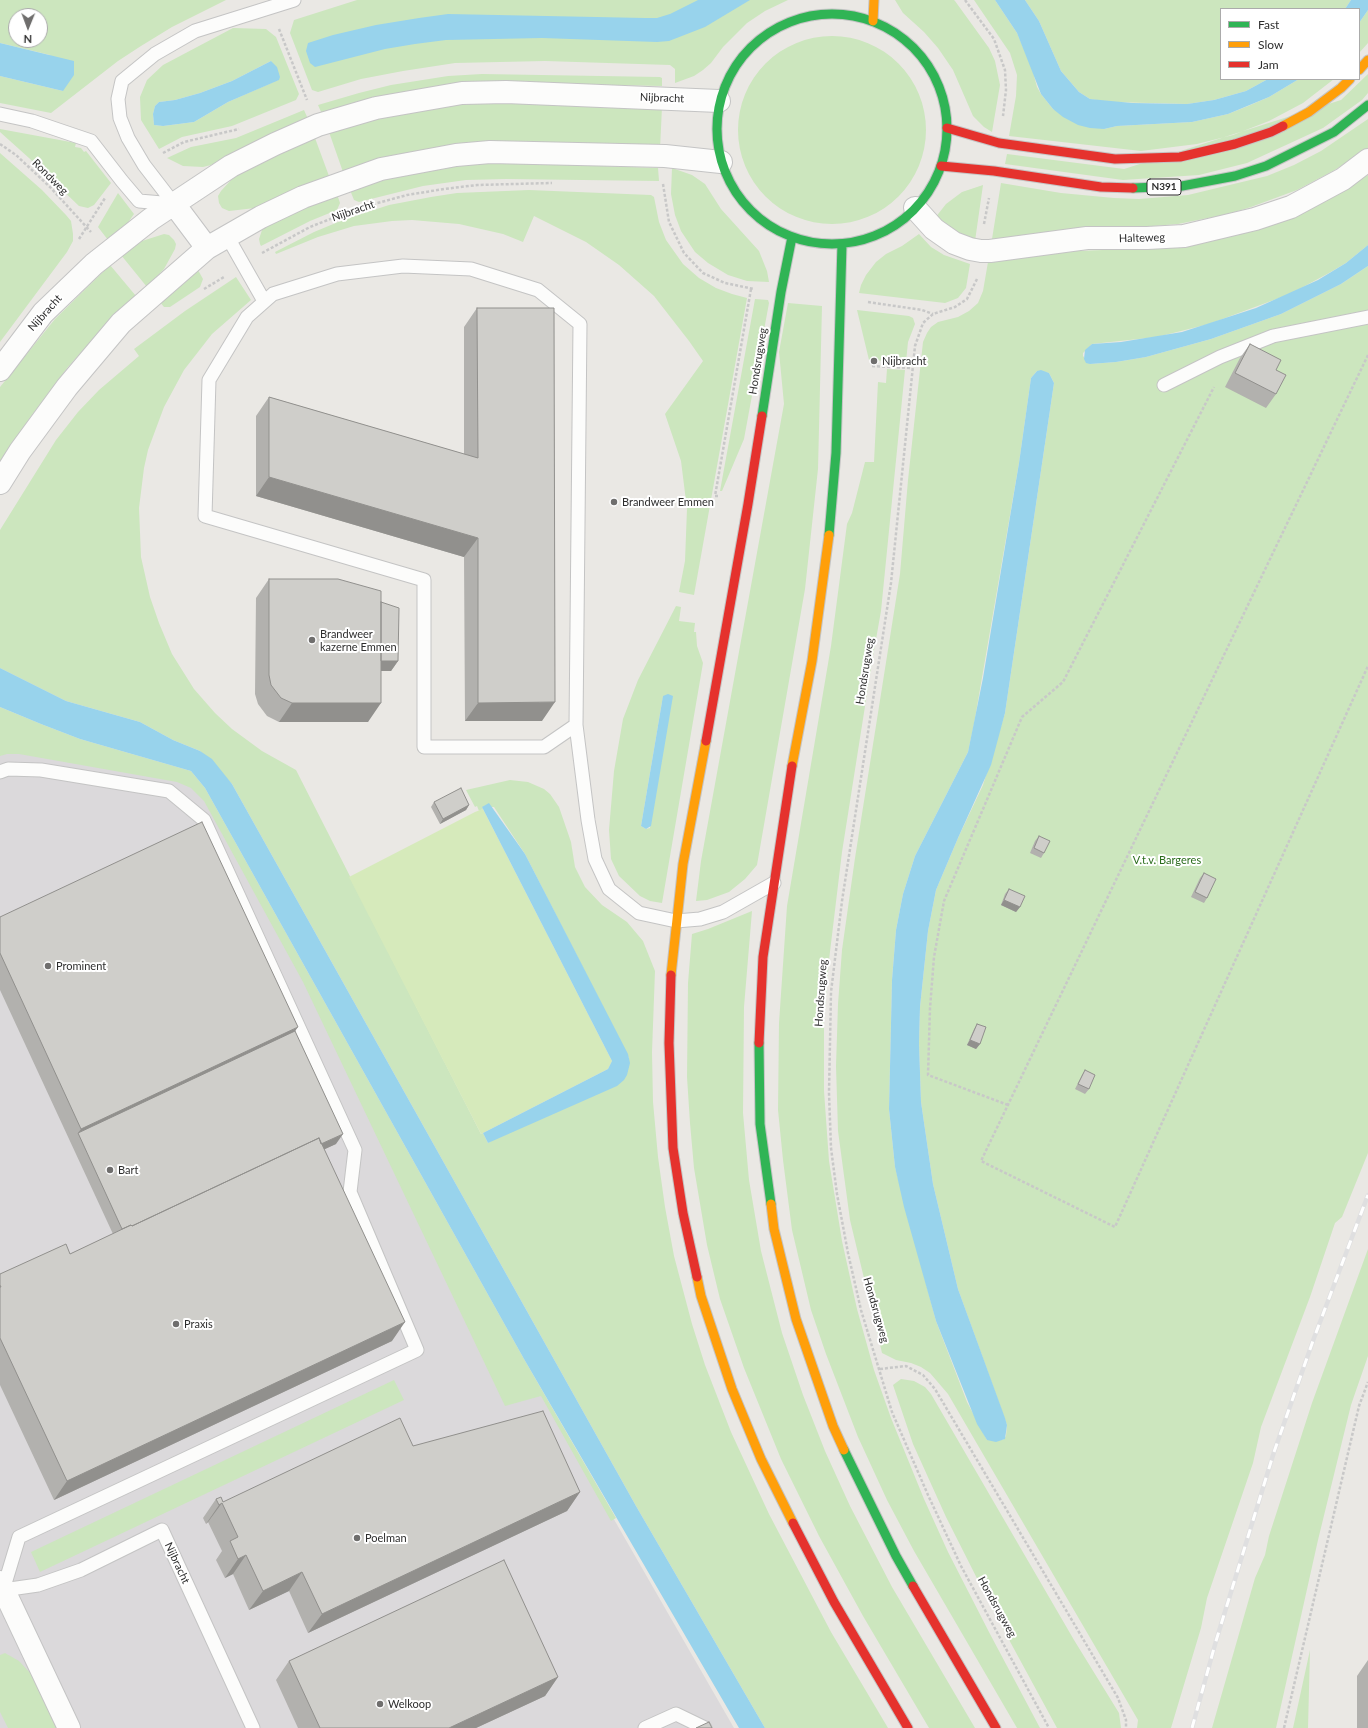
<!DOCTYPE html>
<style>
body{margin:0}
#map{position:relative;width:1368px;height:1728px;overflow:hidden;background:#eae8e4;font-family:Lato,sans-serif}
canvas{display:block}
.legend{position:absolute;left:1220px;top:8px;width:140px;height:72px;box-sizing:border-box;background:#fff;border:1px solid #ababab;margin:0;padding:5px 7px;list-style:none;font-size:12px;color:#2d2d2d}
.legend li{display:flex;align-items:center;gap:8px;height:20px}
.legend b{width:20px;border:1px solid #ababab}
.north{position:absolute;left:8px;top:8px;width:40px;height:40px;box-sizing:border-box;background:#fff;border:1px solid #ababab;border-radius:50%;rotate:181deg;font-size:11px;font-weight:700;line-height:16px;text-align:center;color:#2d2d2d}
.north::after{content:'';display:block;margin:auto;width:14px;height:18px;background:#6f6e6d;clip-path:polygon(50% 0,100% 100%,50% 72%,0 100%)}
</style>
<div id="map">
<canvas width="1368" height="1728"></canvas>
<ul class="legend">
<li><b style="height:5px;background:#30b455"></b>Fast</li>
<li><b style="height:5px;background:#ff9f0a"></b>Slow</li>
<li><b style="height:5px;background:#e5322d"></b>Jam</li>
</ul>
<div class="north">N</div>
</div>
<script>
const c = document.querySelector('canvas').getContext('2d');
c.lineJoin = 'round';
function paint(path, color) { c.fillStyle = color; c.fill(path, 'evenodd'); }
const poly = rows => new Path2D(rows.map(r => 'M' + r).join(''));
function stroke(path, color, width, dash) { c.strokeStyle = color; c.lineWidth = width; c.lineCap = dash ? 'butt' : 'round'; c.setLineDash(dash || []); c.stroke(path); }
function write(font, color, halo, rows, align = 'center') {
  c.font = font + ' Lato,sans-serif'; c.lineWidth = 4; c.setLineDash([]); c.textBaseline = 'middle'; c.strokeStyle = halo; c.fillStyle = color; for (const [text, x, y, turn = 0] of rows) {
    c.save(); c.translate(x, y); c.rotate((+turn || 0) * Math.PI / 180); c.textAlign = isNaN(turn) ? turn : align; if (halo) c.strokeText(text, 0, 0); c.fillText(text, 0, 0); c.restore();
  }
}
const industrial = poly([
 [0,711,202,787,543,1396,734,1728,0,1728]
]);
const green = poly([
 [0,0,226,0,172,27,141,46,118,61,51,113,0,103,0,76,63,91,50,55,0,43],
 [16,16,40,16,40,40,16,40],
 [357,0,788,0,765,11,747,23,723,47,711,63,703,70,694,76,675,83,675,69,670,65,545,61,455,63,403,71,361,79,318,92,312,90,290,33,294,20],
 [895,0,954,0,955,1,989,48,995,61,1000,85,992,132,984,127,973,116,953,70,938,48,924,32,903,13],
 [974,0,995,0,1017,33,1032,68,1037,87,1041,94,1053,109,1104,129,1117,126,1192,122,1228,114,1248,106,1269,97,1299,79,1334,79,1303,103,1269,121,1233,135,1197,144,1141,151,1009,136,1016,96,1017,75,1010,53],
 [1025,0,1351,0,1345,9,1221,9,1221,79,1268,79,1246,91,1214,100,1187,104,1110,102,1090,99,1079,92,1061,71,1039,21],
 [1368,10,1368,43,1359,53,1359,23],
 [233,28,266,29,276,37,299,94,296,100,232,126,182,137,159,149,141,120,140,97,147,80,163,65],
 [271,61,278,80,228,102,194,122,163,126,154,125,153,114,155,106,159,102,175,100,200,93,232,81],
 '738 130a94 94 0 1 1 188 0a94 94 0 1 1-188 0Z',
 [482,74,660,77,662,78,662,86,514,83,322,114,318,105,359,93,391,85,448,76],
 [1368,74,1368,93,1362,100,1323,128,1247,163,1199,175,1123,180,1005,164,1007,154,1124,169,1341,100],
 [504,101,662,107,660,149,343,172,329,132,368,120,447,106],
 [304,110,308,119,211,165,203,167,183,166,167,158,191,147,236,138],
 [1368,119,1368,148,1363,152,1333,171,1297,190,1251,207,1228,214,1178,224,992,239,1001,183,1061,193,1114,198,1139,199,1188,195,1267,176,1294,165,1321,151],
 [0,129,76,143,75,147,81,148,84,152,86,151,111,183,94,205,88,208,79,206,29,158,0,132],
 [315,138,329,176,255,208,229,211,222,208,219,203,218,196,221,191,231,180,245,169],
 [0,153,42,190,66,215,71,221,73,234,73,241,67,252,0,342],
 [519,163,658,168,659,181,506,179,466,180,423,186,359,202,354,200,350,190,395,177,435,169,480,164],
 [672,168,692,175,705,184,721,209,759,251,767,271,769,282,747,281,728,275,708,263,695,252,681,231,675,215,671,194],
 [1368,175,1368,245,1346,263,1329,273,1290,294,1209,324,1157,337,1092,344,1083,353,1083,356,1090,364,1116,362,1146,357,1211,339,1281,314,1341,284,1368,266,1368,1153,1342,1217,1335,1223,1310,1297,1261,1427,1253,1463,1207,1598,1201,1628,1171,1728,1137,1728,1138,1720,948,1394,930,1373,921,1367,911,1363,896,1360,882,1353,850,1220,838,1131,836,1066,838,1004,842,950,855,858,900,574,908,480,923,342,927,333,931,327,938,322,958,317,969,311,978,303,983,291,988,262,1023,258,1053,252,1152,248,1342,191],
 [1037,371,1049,373,1054,383,1005,713,983,785,958,838,936,890,928,931,920,1007,919,1043,921,1102,933,1184,958,1289,1007,1425,1006,1436,1003,1440,987,1440,967,1402,936,1321,895,1167,889,1109,892,980,896,930,903,894,915,856,968,752,974,724,1019,463,1031,378],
 [983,185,975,241,965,238,935,218,946,204,962,192],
 [529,190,651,195,654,197,659,222,666,240,683,264,699,278,716,288,732,294,747,298,694,595,679,592,685,561,687,509,681,461,665,414,703,361,689,341,654,296,619,265,586,242,534,216,523,242,503,234,459,224,412,220,392,221,354,226,318,237,276,254,275,252,314,232,343,220,389,205,431,197,457,193],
 [118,193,134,214,127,224,108,240,98,227],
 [337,194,340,203,337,210,310,221,261,246,260,244,259,239,262,230,271,224],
 [164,234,169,235,174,240,176,244,175,249,164,269,147,287,121,255,142,241],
 [919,234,931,247,944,255,970,264,966,288,958,298,945,303,859,293,861,285,866,275,876,262,886,254,902,246],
 [110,265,136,296,101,330,68,367,29,419,0,464,0,387,55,319],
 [198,270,203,279,200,287,170,307,164,307,159,301],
 [236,277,251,300,212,334,184,370,164,407,148,450,144,468,139,508,141,557,150,597,159,623,172,654,194,689,215,713,232,729,262,751,296,770,481,1134,483,1133,488,1143,629,1058,525,854,494,807,482,807,483,809,479,811,477,806,475,807,466,790,510,780,528,782,544,789,550,794,559,807,571,842,575,867,585,887,602,905,627,922,643,941,655,971,652,1052,653,1102,658,1157,665,1207,674,1256,692,1324,705,1365,731,1432,769,1514,831,1632,888,1728,765,1728,636,1506,232,784,200,751,173,740,140,722,66,701,0,668,0,530,56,440,78,412,99,390,139,356,134,349,185,311],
 [755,299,768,300,769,303,744,439,722,491,720,491],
 [788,303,822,306,818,469,805,589,757,865,745,879,729,892,707,900,696,901,701,861,784,404,779,352],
 [857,310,909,316,913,318,915,324,908,342,906,362,869,360],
 [887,369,905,370,881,611,872,662,842,852,829,960,824,1021,824,1091,829,1161,842,1241,857,1309,874,1370,891,1418,924,1499,948,1552,990,1634,1040,1728,1017,1728,914,1551,887,1500,858,1437,826,1354,811,1310,792,1230,783,1160,778,1110,779,1023,787,906,831,646,847,524,852,513,865,462,874,462,878,382,886,383],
 [676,606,681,607,679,621,695,623,694,632,696,632,697,646,703,663,662,903,650,901,640,896,619,876,611,859,609,830,614,771,623,719,638,680],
 [663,696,650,828,646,829,641,826],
 [0,707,41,724,80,739,191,771,205,788,524,1359,616,1518,611,1521,541,1396,505,1406,303,982,204,801,191,788,177,782,19,754,7,754,0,756],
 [752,911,744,1007,743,1113,749,1180,761,1251,782,1333,803,1395,825,1451,850,1506,892,1587,975,1728,929,1728,863,1616,819,1536,781,1459,744,1368,720,1299,707,1245,694,1168,690,1123,687,1077,688,983,692,934,708,929],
 [1368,1249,1368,1356,1351,1405,1318,1540,1276,1728,1212,1728,1255,1578,1265,1555,1269,1536,1312,1403],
 [901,1379,914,1381,925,1387,931,1394,1074,1640,1119,1713,1121,1728,1057,1728,995,1614,946,1517,913,1444,893,1385],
 [394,1380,404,1400,40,1572,31,1552],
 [1310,1650,1308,1728,1293,1728],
 [5,1653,19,1661,33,1676,58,1728,8,1728,0,1712,0,1655]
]);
const pitch = poly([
 [483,809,612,1061,608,1069,481,1134,349,877,475,812]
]);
const water = poly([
 [698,0,750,0,705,27,669,41,657,42,542,38,446,40,415,44,385,49,315,67,310,63,306,51,308,43,333,35,376,25,419,18,448,14,645,18,657,18,670,14],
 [995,0,1025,0,1039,21,1061,71,1079,92,1090,99,1132,103,1187,104,1214,100,1246,91,1268,79,1299,79,1269,97,1228,114,1192,122,1117,126,1104,129,1090,128,1078,125,1063,117,1053,109,1041,94,1017,33],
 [1351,0,1368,0,1368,10,1359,23,1359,9,1345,9],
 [0,43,74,61,74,75,63,91,0,76],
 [271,61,277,67,280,77,279,80,228,102,194,122,163,126,154,125,153,114,155,106,159,102,175,100,200,93,232,81],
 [1368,245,1368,266,1341,284,1281,314,1211,339,1146,357,1116,362,1090,364,1086,363,1084,359,1085,350,1092,344,1121,342,1182,332,1256,308,1318,280,1346,263],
 [1041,370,1049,373,1054,383,1005,713,991,765,958,838,936,890,928,931,920,1007,919,1043,921,1102,933,1184,958,1289,1005,1418,1007,1425,1005,1439,996,1442,987,1440,977,1424,936,1321,904,1207,895,1167,889,1109,892,980,896,930,903,894,915,856,968,752,983,678,1019,463,1031,378,1037,371],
 [0,668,66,701,140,722,173,740,200,751,212,759,232,784,636,1506,765,1728,739,1728,524,1359,205,788,191,771,80,739,41,724,0,707],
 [668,694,673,696,651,826,646,829,641,826,663,696],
 [489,803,525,854,628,1054,630,1063,627,1075,624,1080,617,1086,488,1143,483,1133,608,1069,612,1061,483,809,482,807]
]);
const path = poly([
 [965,0,994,39,1005,70,1006,90,1003,116],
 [279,29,307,100],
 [0,144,16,155,50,187,91,232],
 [163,153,184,142,239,129],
 [663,184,669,222,684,253,703,273,725,283,754,289],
 [363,207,407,195,444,189,477,185,552,183],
 [984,224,989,198],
 [79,239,105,198],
 [262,253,310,227,338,216],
 [977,279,967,299,955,307,933,314,923,323,915,346,891,583,842,901,831,992,829,1093,831,1148,837,1194,848,1253,861,1310,892,1412,928,1495,961,1566,1049,1728],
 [204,289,224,277],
 [868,302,922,310,933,314],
 [1368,355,981,1161,1115,1227,1368,666],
 [872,366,912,368],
 [718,496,715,496,751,289],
 [1008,1105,928,1075,930,1008,934,957,944,901,1022,717,1063,682,1214,387],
 [880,1369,906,1366,923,1375,935,1389,1118,1698,1126,1720,1126,1728],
 [1284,1728,1359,1406,1368,1382]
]);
const lane = poly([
 [0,114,32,121,91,141,122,181,139,201,174,204],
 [174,204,144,165,128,138,120,118,118,99,122,81,155,54,195,31,294,0],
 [227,236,264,301],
 [403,266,471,269,538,290,580,324,576,725,544,747,424,747,424,580,205,516,209,380,247,317,273,294,337,274,403,266],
 [1164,385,1220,357,1273,336,1368,317],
 [576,725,588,820,595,859,609,889,639,913,676,921,700,919,723,912,774,883],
 [0,772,8,769,41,770,169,791,204,820,355,1150,350,1192,417,1350,19,1537,3,1590],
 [0,1592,3,1590,38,1585,81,1570,162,1530,253,1728],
 [645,1728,676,1714,705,1728]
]);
const street = poly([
 [174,204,207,248],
 [915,208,934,229,954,243,970,249,981,251,990,251,1087,238,1147,238,1184,236,1255,219,1291,207,1343,179,1368,160],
 [0,370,43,313,94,264,151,219,231,166,275,144,318,125,376,108,462,93,506,92,719,101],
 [0,483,20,451,67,387,121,323,207,248,261,217,303,197,381,169,456,155,490,152,665,156,721,162],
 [0,1582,69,1728]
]);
const fast = poly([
 '717 129a115 115 0 1 1 230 0a115 115 0 1 1-230 0Z',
 [1133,188,1182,186,1235,176,1266,166,1334,132,1368,105],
 [762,416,781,292,792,237],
 [829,535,836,453,842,244],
 [759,1043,760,1124,771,1204],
 [844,1450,896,1556,913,1586]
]);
const slow = poly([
 [873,21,874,0],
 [1359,70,1368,60],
 [1283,126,1309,112,1341,88,1350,79],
 [792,766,812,661,829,535],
 [671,975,683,864,706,741],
 [771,1204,774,1229,796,1319,833,1426,844,1450],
 [697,1277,701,1296,732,1389,761,1459,793,1523]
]);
const jam = poly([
 [947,128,999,143,1115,159,1180,157,1235,144,1271,132,1283,126],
 [941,166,994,171,1101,187,1133,188],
 [706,741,748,504,762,416],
 [671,975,669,1043,673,1148,683,1213,697,1277],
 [759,1043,763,957,792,766],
 [793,1523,834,1602,908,1728],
 [913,1586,996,1728]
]);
const rail = poly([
 [1192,1728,1216,1641,1274,1452,1314,1338,1368,1195]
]);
const wall = poly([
 [477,308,542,721,465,721,464,557,256,496,256,416,269,397,464,454,464,327],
 [1250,344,1276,394,1266,408,1225,387,1240,358],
 [269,579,381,602,398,661,391,671,381,671,368,722,279,722,267,716,258,704,255,694,256,598],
 [434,802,469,805,466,810,440,824,431,807],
 [1039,836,1044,853,1041,858,1030,853,1035,841],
 [1204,873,1207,898,1204,903,1191,897,1200,878],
 [1009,889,1020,907,1016,912,1001,905,1005,894],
 [0,917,295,1031,336,1144,324,1149,392,1341,54,1500,0,1385,0,1274,70,1254,113,1234,0,990],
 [977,1024,980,1044,976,1049,967,1045,974,1029],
 [1085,1070,1089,1089,1085,1094,1075,1089,1082,1075],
 [413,1446,580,1492,567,1511,308,1633,289,1591,249,1610,233,1574,225,1578,216,1560,222,1551,208,1522,206,1524,203,1518,216,1499,223,1502],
 [1368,1660,1368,1728,1357,1728,1357,1676],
 [289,1661,558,1677,545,1696,476,1728,298,1728,276,1680]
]);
const shadedWall = poly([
 [269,477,478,538,464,557,256,496],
 [375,661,398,661,391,671,368,671],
 [555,702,542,721,465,721,478,703],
 [292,703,381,703,368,722,279,722],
 [469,805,466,810,440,824,443,819],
 [1004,900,1020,907,1016,912,1001,905],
 [298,1027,288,1041,78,1133,81,1129],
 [970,1040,980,1044,976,1049,967,1045],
 [343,1134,336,1144,306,1158,313,1148],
 [405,1322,392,1341,54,1500,67,1481],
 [580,1492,567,1511,308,1633,322,1614],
 [222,1503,208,1522,206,1524,219,1505],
 [246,1555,233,1574,225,1578,238,1559],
 [302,1572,289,1591,249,1610,263,1591],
 [558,1677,545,1696,476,1728,449,1728]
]);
const building = poly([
 [477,308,554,308,555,702,478,703,478,538,269,477,269,397,478,458,477,308],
 [1250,344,1281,360,1276,370,1286,375,1276,394,1235,373,1250,344],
 [269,579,338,579,381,591,381,703,292,703,281,698,271,685,269,675,269,579],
 [381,602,399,608,398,661,381,661,381,602],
 [461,788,469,805,443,819,434,802,461,788],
 [202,822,298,1027,81,1129,0,953,0,917,202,822],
 [1039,836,1050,841,1044,853,1034,848,1039,836],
 [1204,873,1216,879,1207,898,1195,892,1204,873],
 [1009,889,1025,896,1020,907,1004,900,1009,889],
 [977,1024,986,1027,980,1044,970,1040,977,1024],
 [295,1031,343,1134,321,1144,319,1138,132,1226,131,1225,122,1229,78,1133,295,1031],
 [1085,1070,1095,1075,1089,1089,1078,1084,1085,1070],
 [319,1138,405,1322,67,1481,0,1338,0,1287,1,1287,0,1285,0,1274,66,1244,70,1254,131,1225,132,1226,319,1138],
 [543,1411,580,1492,322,1614,302,1572,263,1591,246,1555,238,1559,230,1541,238,1537,222,1503,219,1505,216,1499,221,1497,223,1502,400,1418,413,1446,543,1411],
 [504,1560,558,1677,449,1728,320,1728,289,1661,504,1560],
 [709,1722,712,1728,696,1728,709,1722]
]);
const markers = [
 [874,361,4,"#6f6e6d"],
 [614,502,4,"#6f6e6d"],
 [312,640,4,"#6f6e6d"],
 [48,966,4,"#6f6e6d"],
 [110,1170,4,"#6f6e6d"],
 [176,1324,4,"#6f6e6d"],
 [357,1538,4,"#6f6e6d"],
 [380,1704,4,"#6f6e6d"]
];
const shields = [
 [1164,187,34]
];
const shieldNames = [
 ["N391",1164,187]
];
const streetNames = [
 ["Nijbracht",662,98,2],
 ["Rondweg",50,177,45],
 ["Nijbracht",353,211,-19],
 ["Halteweg",1142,238,-2],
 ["Nijbracht",45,313,-48],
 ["Hondsrugweg",758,361,-81],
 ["Hondsrugweg",865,671,-81],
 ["Hondsrugweg",821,993,-86],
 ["Hondsrugweg",876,1310,74],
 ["Nijbracht",177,1563,65],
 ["Hondsrugweg",997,1607,61]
];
const poiNames = [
 ["Nijbracht",882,361],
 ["Brandweer Emmen",622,502],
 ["Brandweer",320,634],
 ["kazerne Emmen",320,647],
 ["Prominent",56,966],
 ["Bart",118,1170],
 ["Praxis",184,1324],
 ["Poelman",365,1538],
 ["Welkoop",388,1704]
];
const parkNames = [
 ["V.t.v. Bargeres",1167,860]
];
paint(industrial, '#dbd9db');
paint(green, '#cce6be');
paint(pitch, '#d6eabb');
paint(water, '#98d3ec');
stroke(lane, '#c4c4c4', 15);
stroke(street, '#c4c4c4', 24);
stroke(fast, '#c4c4c4', 11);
stroke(slow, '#c4c4c4', 11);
stroke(jam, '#c4c4c4', 11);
stroke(path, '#c8c8c8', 2.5, [3, 2]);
stroke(lane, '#fcfcfb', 13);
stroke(street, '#fcfcfb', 22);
stroke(fast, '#30b455', 9);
stroke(slow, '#ff9f0a', 9);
stroke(jam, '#e5322d', 9);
stroke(rail, '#dfdfe0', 4.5);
stroke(rail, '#fff', 3, [9]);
paint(wall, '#b2b1ae');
paint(shadedWall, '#91908d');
paint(building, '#cfceca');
stroke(building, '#91908d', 1);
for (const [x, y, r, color] of markers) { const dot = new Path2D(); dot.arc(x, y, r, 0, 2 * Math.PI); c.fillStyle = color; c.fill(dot); stroke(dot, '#fff', 1.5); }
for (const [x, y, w] of shields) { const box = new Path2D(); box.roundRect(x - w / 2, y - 8, w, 16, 3); c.fillStyle = '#fff'; c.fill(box); stroke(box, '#2d2d2d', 1); }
write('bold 10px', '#2d2d2d', null, shieldNames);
write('11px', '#2d2d2d', '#fff', streetNames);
write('11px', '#2d2d2d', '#fff', poiNames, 'left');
write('11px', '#2a6c1c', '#fff', parkNames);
</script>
